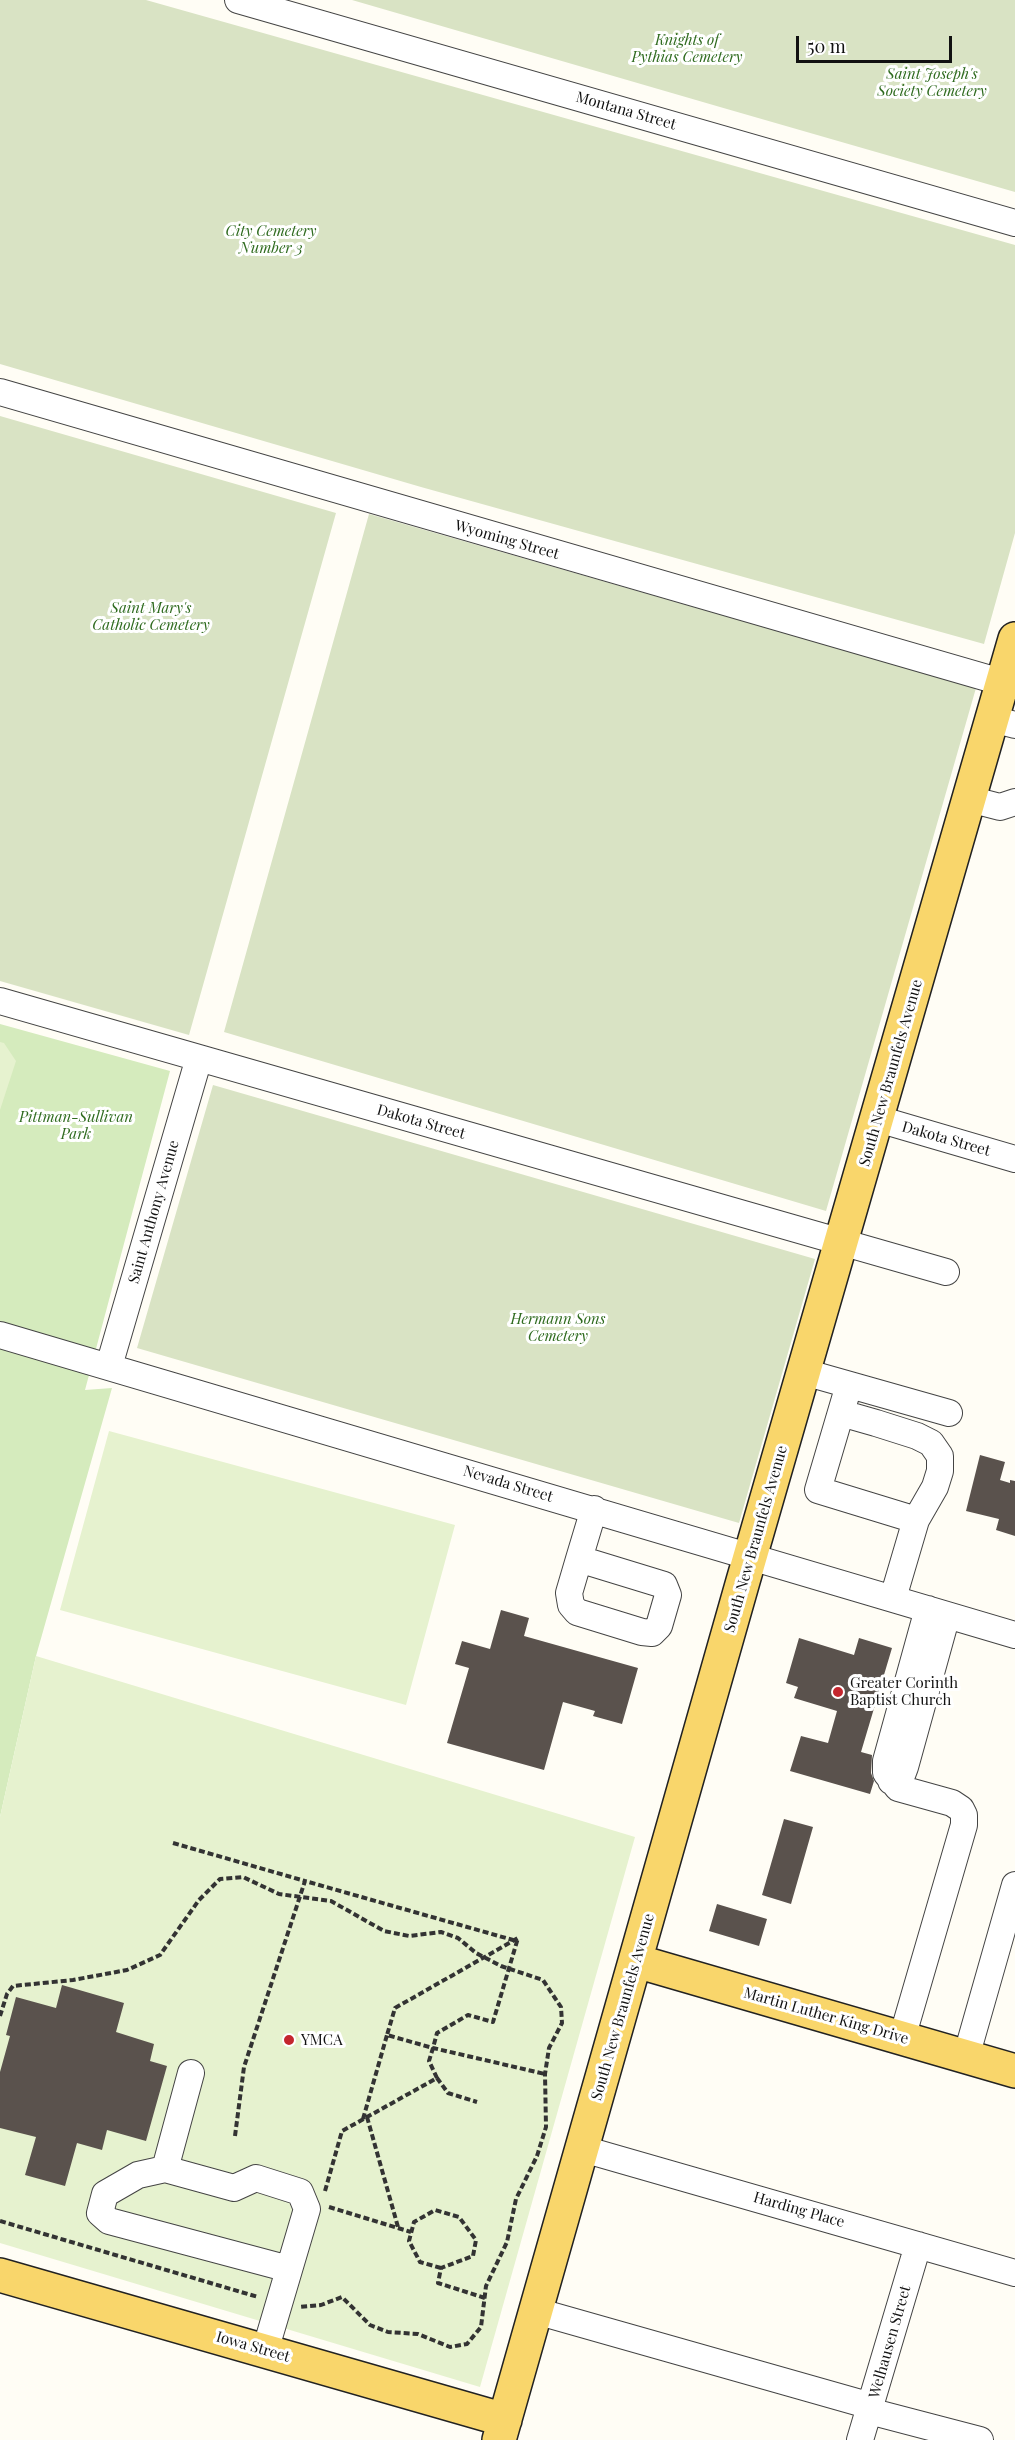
<!DOCTYPE html>
<style>
body{margin:0}
#map{position:relative;width:1015px;height:2440px;overflow:hidden;background:#fffdf5;font-family:"Playfair Display",serif}
canvas{display:block}
.scale{position:absolute;left:796px;top:36px;width:156px;height:27px;box-sizing:border-box;border:3px solid #111;border-top:0;padding-left:8px;font-size:18px;line-height:21px;white-space:nowrap;color:#111;-webkit-text-stroke:4px #fff;paint-order:stroke}
</style>
<div id="map">
<canvas width="1015" height="2440"></canvas>
<div class="scale">50 m</div>
</div>
<script>
const c = document.querySelector('canvas').getContext('2d');
c.lineJoin = 'round';
function paint(path, color) { c.fillStyle = color; c.fill(path, 'evenodd'); }
const poly = rows => new Path2D(rows.map(r => 'M' + r).join(''));
function stroke(path, color, width, dash) { c.strokeStyle = color; c.lineWidth = width; c.lineCap = dash ? 'butt' : 'round'; c.setLineDash(dash || []); c.stroke(path); }
function write(font, color, halo, rows, align = 'center') {
  c.font = font + ' "Playfair Display",serif'; c.lineWidth = 6; c.setLineDash([]); c.textBaseline = 'middle'; c.strokeStyle = halo; c.fillStyle = color; for (const [text, x, y, turn = 0] of rows) {
    c.save(); c.translate(x, y); c.rotate((+turn || 0) * Math.PI / 180); c.textAlign = isNaN(turn) ? turn : align; if (halo) c.strokeText(text, 0, 0); c.fillText(text, 0, 0); c.restore();
  }
}
const green = poly([
 [0,1024,170,1071,85,1390,112,1388,36,1656,0,1817]
]);
const cemetery = poly([
 [0,0,146,0,1015,245,1015,533,984,644,421,487,0,364],
 [352,0,1015,0,1015,192,720,107],
 [0,416,336,513,189,1035,0,981],
 [369,514,976,688,826,1211,224,1032],
 [213,1085,815,1259,739,1523,137,1348]
]);
const pitch = poly([
 [0,1042,4,1043,16,1061,0,1110],
 [109,1431,455,1525,406,1705,60,1610],
 [36,1656,635,1837,480,2387,0,2243,0,1817]
]);
const building = poly([
 [980,1455,1005,1462,1000,1480,1010,1483,1010,1480,1015,1481,1015,1536,996,1530,999,1519,966,1511],
 [501,1610,529,1618,524,1636,638,1668,622,1724,593,1716,595,1711,563,1702,544,1770,447,1743,469,1668,455,1664,462,1641,490,1649],
 [799,1638,854,1655,859,1638,892,1648,861,1752,872,1755,871,1773,874,1781,870,1794,790,1771,801,1736,828,1743,837,1711,794,1698,798,1687,786,1683],
 [784,1819,813,1827,791,1904,762,1895],
 [717,1904,767,1919,759,1946,709,1931],
 [62,1985,124,2003,116,2032,154,2044,150,2061,167,2066,146,2141,107,2130,102,2150,77,2143,65,2186,25,2175,36,2137,0,2128,0,2072,10,2036,6,2035,16,1997,56,2008]
]);
const path = poly([
 [173,1843,305,1881],
 [0,2016,7,1994,13,1986,73,1980,127,1970,160,1955,199,1900,220,1879,243,1877,279,1894,331,1901,384,1931,409,1936,441,1932,458,1938,476,1953,501,1966,543,1980,561,2007,562,2023,549,2048,545,2074,546,2127,537,2156,516,2199,507,2242,486,2286,481,2327,467,2344,450,2347,418,2334,388,2332,370,2325,342,2297,321,2305,299,2307],
 [437,2078,429,2061,433,2048,437,2033,468,2015,493,2022,518,1938,395,2008,387,2035,433,2048,545,2074],
 [367,2117,398,2227],
 [363,2119,387,2035],
 [235,2136,244,2067,305,1881,513,1940],
 [325,2191,342,2131,437,2078,448,2093,477,2102],
 [329,2207,411,2232],
 [0,2221,258,2297],
 [441,2268,420,2262,409,2241,414,2222,435,2210,459,2217,476,2240,473,2256,441,2268,438,2283,485,2298]
]);
const minor = poly([
 [238,0,1015,223],
 [0,392,1015,686],
 [992,719,1015,725],
 [969,799,1000,807,1015,802],
 [0,1001,946,1272],
 [878,1119,1015,1159],
 [0,1335,1015,1635],
 [109,1366,199,1058],
 [804,1372,949,1413],
 [849,1385,818,1490,916,1520,893,1598],
 [841,1413,876,1423,917,1436,931,1443,940,1456,940,1471,935,1487,916,1520],
 [579,1559,664,1585,668,1595,659,1626,652,1633,642,1632,577,1612,571,1605,569,1593,579,1559,594,1509],
 [891,1781,902,1775,905,1767,947,1615],
 [902,2038,964,1825,964,1815,961,1809,952,1803,898,1788,886,1773,886,1761,928,1609],
 [966,2057,1015,1885],
 [583,2149,1015,2273],
 [165,2169,191,2073],
 [536,2311,871,2406],
 [265,2351,307,2209,300,2192,256,2178,234,2188,165,2169,138,2175,105,2194,100,2213,109,2221,289,2269],
 [869,2411,980,2440],
 [860,2440,918,2245]
]);
const major = poly([
 [636,1961,1015,2071],
 [0,2275,505,2420],
 [499,2440,743,1581,1015,639]
]);
const markers = [
 [838,1692,6,"#c4262e"],
 [289,2040,6,"#c4262e"]
];
const parkNames = [
 ["Knights of",687,40],
 ["Pythias Cemetery",687,57],
 ["Saint Joseph's",932,74],
 ["Society Cemetery",932,91],
 ["City Cemetery",271,231],
 ["Number 3",271,248],
 ["Saint Mary's",151,608],
 ["Catholic Cemetery",151,625],
 ["Pittman-Sullivan",76,1117],
 ["Park",76,1134],
 ["Hermann Sons",558,1319],
 ["Cemetery",558,1336]
];
const streetNames = [
 ["Montana Street",626,111,16],
 ["Wyoming Street",507,540,16],
 ["South New Braunfels Avenue",891,1073,-74],
 ["Dakota Street",421,1122,16],
 ["Dakota Street",946,1139,16],
 ["Saint Anthony Avenue",154,1212,-74],
 ["Nevada Street",508,1484,17],
 ["South New Braunfels Avenue",756,1539,-74],
 ["South New Braunfels Avenue",623,2007,-74],
 ["Martin Luther King Drive",826,2016,16],
 ["Harding Place",799,2210,16],
 ["Welhausen Street",890,2342,-74],
 ["Iowa Street",253,2347,16]
];
const poiNames = [
 ["Greater Corinth",850,1683],
 ["Baptist Church",850,1700],
 ["YMCA",301,2040]
];
paint(green, '#d5ebbd');
paint(cemetery, '#d9e3c4');
paint(pitch, '#e6f2cf');
paint(building, '#5a524d');
stroke(minor, '#444', 28);
stroke(major, '#222', 36);
stroke(path, '#333', 4, [6, 3]);
stroke(minor, '#fff', 26);
stroke(major, '#f9d66b', 33);
for (const [x, y, r, color] of markers) { const dot = new Path2D(); dot.arc(x, y, r, 0, 2 * Math.PI); c.fillStyle = color; c.fill(dot); stroke(dot, '#fff', 2); }
write('italic 15px', '#2f6b1f', '#fff', parkNames);
write('15px', '#111', '#fff', streetNames);
write('15px', '#111', '#fff', poiNames, 'left');
</script>
